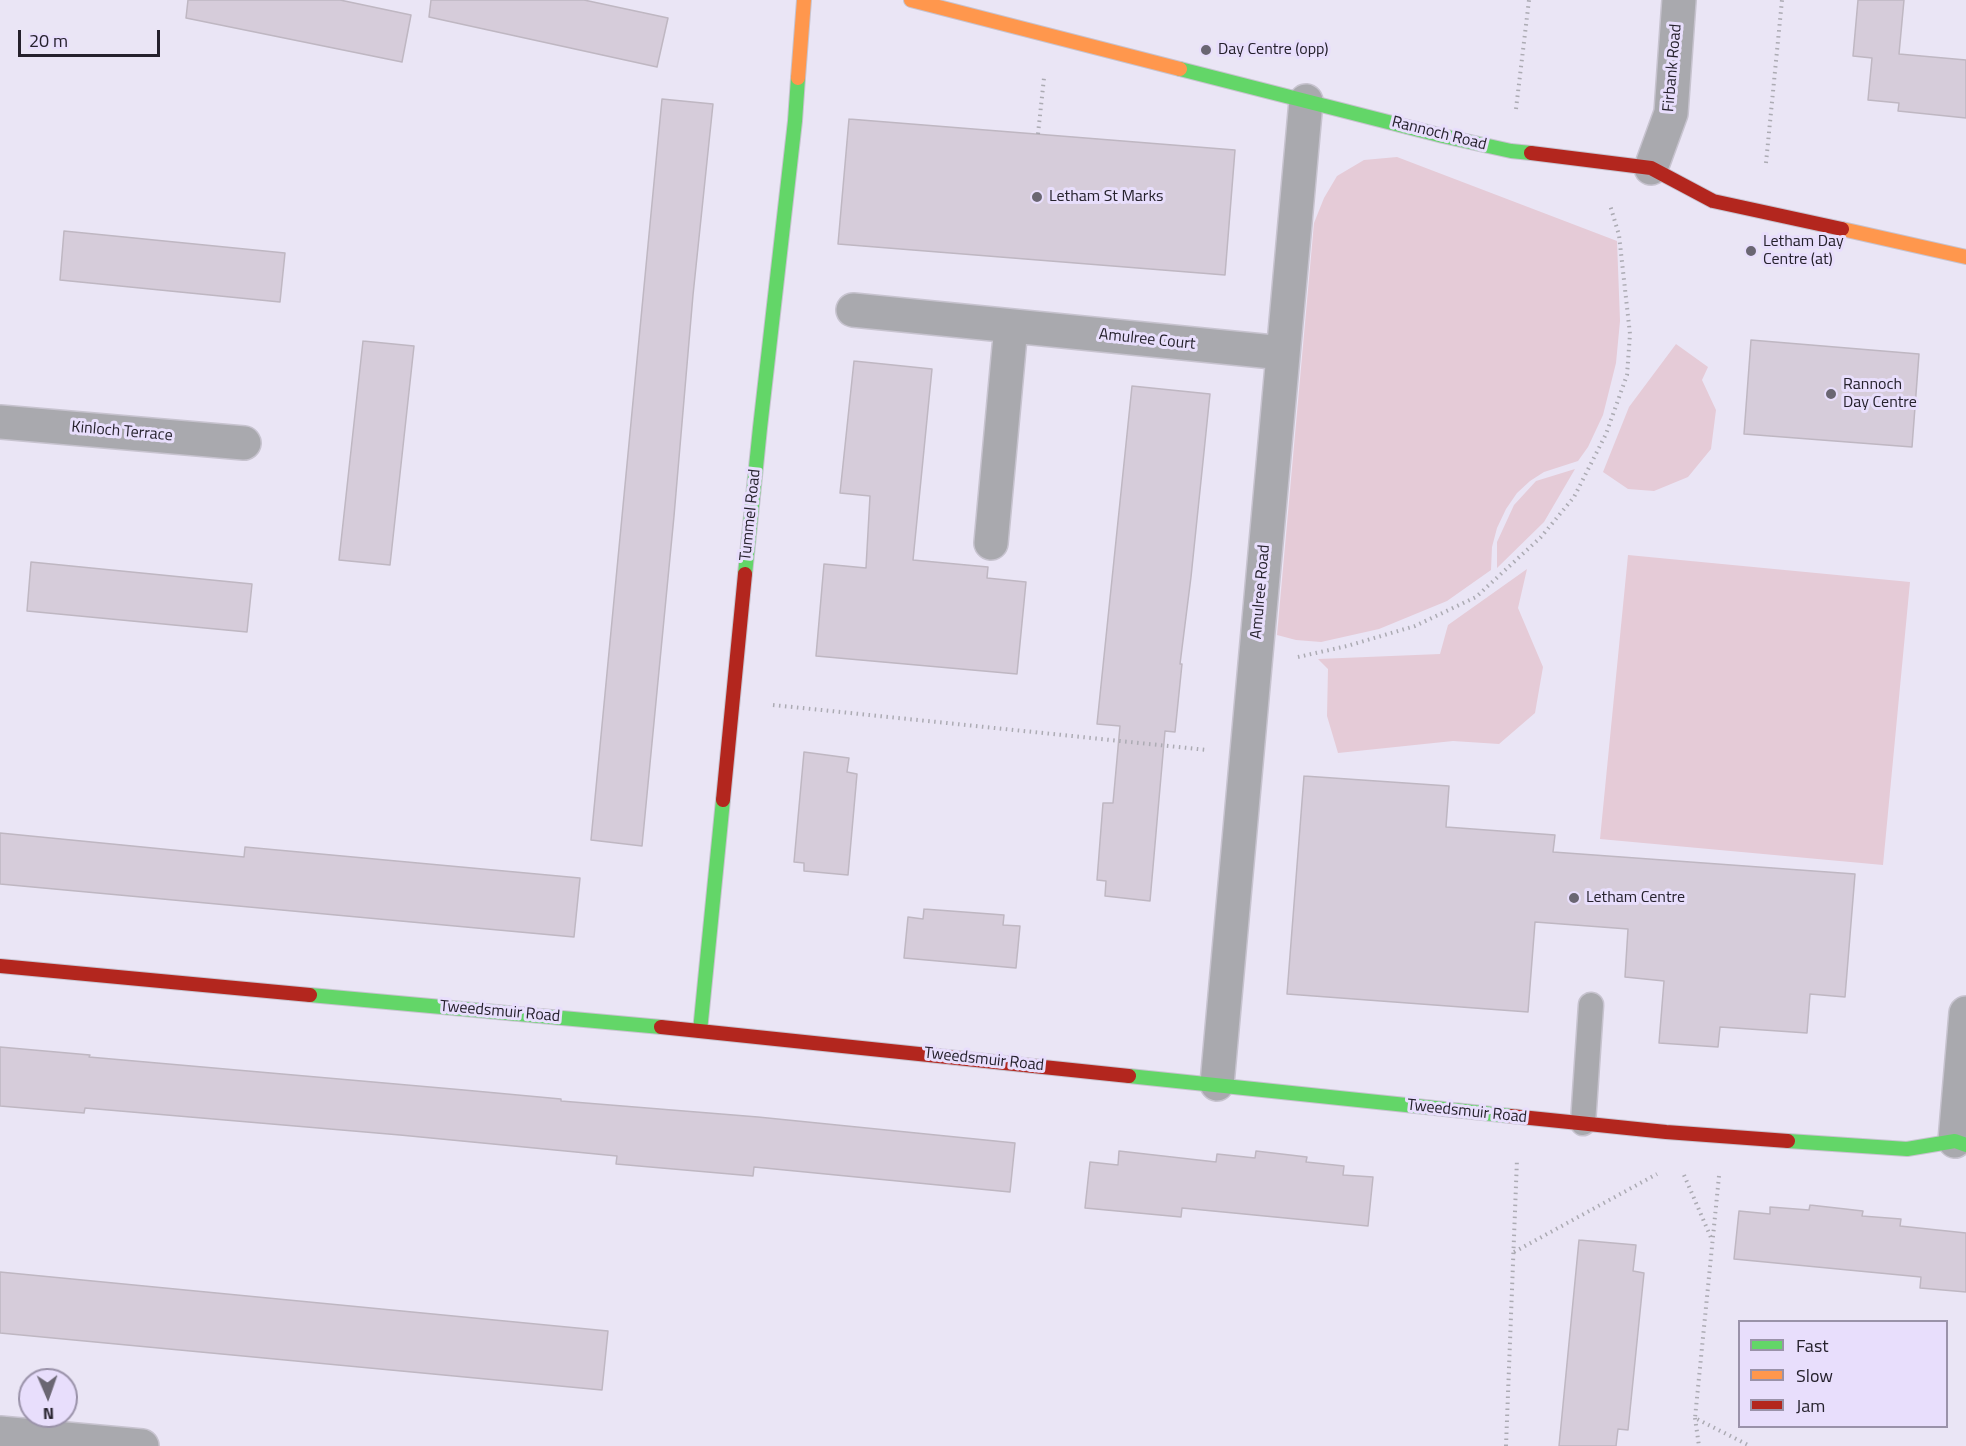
<!DOCTYPE html>
<style>
body{margin:0}
#map{position:relative;width:1966px;height:1446px;overflow:hidden;background:#eae5f5;font-family:"Titillium Web",sans-serif}
canvas{display:block}
.legend{position:absolute;left:1738px;top:1320px;width:210px;height:108px;box-sizing:border-box;background:#e8defc;border:2px solid #9a92a9;margin:0;padding:8px 10px;list-style:none;font-size:18px;color:#25212c}
.legend li{display:flex;align-items:center;gap:12px;height:30px}
.legend b{width:30px;border:2px solid #9a92a9}
.north{position:absolute;left:18px;top:1368px;width:60px;height:60px;box-sizing:border-box;background:#e8defc;border:2px solid #9a92a9;border-radius:50%;rotate:178deg;font-size:16px;font-weight:700;line-height:24px;text-align:center;color:#25212c}
.north::after{content:'';display:block;margin:auto;width:21px;height:27px;background:#6a6672;clip-path:polygon(50% 0,100% 100%,50% 72%,0 100%)}
.scale{position:absolute;left:18px;top:30px;width:142px;height:27px;box-sizing:border-box;border:3px solid #25212c;border-top:0;padding-left:8px;font-size:18px;line-height:21px;white-space:nowrap;color:#25212c;-webkit-text-stroke:4px #e8defc;paint-order:stroke}
</style>
<div id="map">
<canvas width="1966" height="1446"></canvas>
<ul class="legend">
<li><b style="height:8px;background:#63d668"></b>Fast</li>
<li><b style="height:8px;background:#ff974d"></b>Slow</li>
<li><b style="height:8px;background:#b3261e"></b>Jam</li>
</ul>
<div class="north">N</div>
<div class="scale">20 m</div>
</div>
<script>
const c = document.querySelector('canvas').getContext('2d');
c.lineJoin = 'round';
function paint(path, color) { c.fillStyle = color; c.fill(path, 'evenodd'); }
const poly = rows => new Path2D(rows.map(r => 'M' + r).join(''));
function stroke(path, color, width, dash) { c.strokeStyle = color; c.lineWidth = width; c.lineCap = dash ? 'butt' : 'round'; c.setLineDash(dash || []); c.stroke(path); }
function write(font, color, halo, rows, align = 'center') {
  c.font = font + ' "Titillium Web",sans-serif'; c.lineWidth = 6; c.setLineDash([]); c.textBaseline = 'middle'; c.strokeStyle = halo; c.fillStyle = color; for (const [text, x, y, turn = 0] of rows) {
    c.save(); c.translate(x, y); c.rotate((+turn || 0) * Math.PI / 180); c.textAlign = isNaN(turn) ? turn : align; if (halo) c.strokeText(text, 0, 0); c.fillText(text, 0, 0); c.restore();
  }
}
const green = poly([
 [1397,157,1617,241,1620,321,1616,363,1603,415,1588,447,1578,461,1544,472,1530,481,1517,493,1506,509,1497,528,1492,547,1491,570,1447,601,1379,629,1321,642,1296,640,1277,635,1314,223,1324,198,1337,176,1364,160],
 [1676,344,1708,367,1702,380,1716,410,1711,449,1688,477,1654,491,1628,489,1603,472,1629,407],
 [1575,469,1544,522,1497,568,1497,542,1514,505,1536,481],
 [1628,555,1910,582,1883,865,1600,839],
 [1527,569,1518,608,1543,667,1535,713,1499,744,1453,741,1338,753,1327,716,1328,669,1318,659,1440,654,1448,625]
]);
const building = poly([
 [188,0,340,0,411,15,402,62,186,18,188,0],
 [431,0,584,0,668,18,657,67,429,17,431,0],
 [1858,0,1904,0,1899,54,1966,60,1966,118,1898,111,1899,103,1868,100,1872,58,1853,56,1858,0],
 [662,99,713,104,693,295,674,516,642,846,591,840,662,99],
 [849,119,1235,150,1225,275,838,244,849,119],
 [64,231,285,253,280,302,60,280,64,231],
 [1751,340,1919,354,1912,447,1744,434,1751,340],
 [363,341,414,346,390,565,339,560,363,341],
 [854,361,932,369,913,560,988,567,987,578,1026,582,1017,674,816,656,824,564,866,568,870,496,840,493,854,361],
 [1132,386,1210,394,1191,577,1180,664,1182,664,1175,732,1165,731,1150,901,1105,896,1106,881,1097,880,1103,803,1113,803,1120,726,1097,724,1132,386],
 [31,562,252,584,247,632,27,611,31,562],
 [804,752,849,758,847,772,857,774,848,875,804,871,804,863,794,862,804,752],
 [1304,776,1449,786,1446,827,1555,835,1553,852,1855,874,1845,997,1810,994,1807,1033,1720,1027,1718,1047,1659,1043,1664,981,1625,977,1628,929,1535,922,1528,1012,1287,994,1304,776],
 [0,833,244,857,245,847,580,878,574,937,0,884,0,833],
 [924,909,1004,915,1003,925,1020,926,1016,968,904,958,908,917,923,919,924,909],
 [0,1047,90,1055,89,1057,464,1090,561,1099,561,1101,758,1117,1015,1143,1010,1192,754,1167,753,1176,616,1164,617,1156,400,1135,85,1108,84,1113,0,1106,0,1047],
 [1119,1151,1216,1162,1217,1154,1255,1158,1256,1151,1307,1157,1306,1162,1344,1166,1343,1175,1373,1177,1368,1226,1182,1208,1181,1217,1085,1208,1090,1162,1118,1165,1119,1151],
 [1810,1205,1863,1211,1862,1216,1901,1219,1900,1226,1966,1233,1966,1292,1920,1288,1921,1277,1734,1259,1739,1211,1770,1214,1770,1207,1809,1210,1810,1205],
 [1579,1240,1636,1245,1633,1271,1644,1273,1628,1430,1618,1429,1616,1446,1559,1446,1579,1240],
 [0,1272,608,1331,602,1390,0,1333,0,1272]
]);
const path = poly([
 [1516,109,1529,0],
 [1038,134,1044,78],
 [1766,163,1782,0],
 [1298,657,1347,646,1415,626,1476,597,1541,537,1574,497,1606,434,1627,375,1630,334,1619,235,1610,205],
 [773,705,1207,750],
 [1684,1175,1712,1240],
 [1719,1176,1695,1418,1750,1446],
 [1514,1252,1657,1174],
 [1695,1418,1699,1446],
 [1506,1446,1517,1159]
]);
const lane = poly([
 [1583,1123,1591,1005]
]);
const street = poly([
 [1651,168,1671,113,1679,0],
 [853,310,1283,353],
 [0,422,244,443],
 [991,543,1011,326],
 [1217,1084,1306,101],
 [1955,1141,1966,1013],
 [0,1433,142,1446]
]);
const fast = poly([
 [1180,69,1443,136,1511,151,1531,153],
 [745,574,760,428,795,121,798,78],
 [310,995,661,1027],
 [700,1031,723,800],
 [1129,1076,1511,1116],
 [1788,1141,1907,1149,1955,1141,1966,1145]
]);
const slow = poly([
 [911,0,1180,69],
 [798,78,804,0],
 [1842,229,1966,257]
]);
const jam = poly([
 [1531,153,1651,168,1713,201,1842,229],
 [723,800,745,574],
 [0,966,310,995],
 [661,1027,1129,1076],
 [1511,1116,1666,1132,1788,1141]
]);
const markers = [
 [1206,50,6,"#6a6672"],
 [1037,197,6,"#6a6672"],
 [1751,251,6,"#6a6672"],
 [1831,394,6,"#6a6672"],
 [1574,898,6,"#6a6672"]
];
const poiNames = [
 ["Day Centre (opp)",1218,50],
 ["Letham St Marks",1049,197],
 ["Letham Day",1763,242],
 ["Centre (at)",1763,260],
 ["Rannoch",1843,385],
 ["Day Centre",1843,403],
 ["Letham Centre",1586,898]
];
const streetNames = [
 ["Firbank Road",1673,68,-85],
 ["Rannoch Road",1439,134,14],
 ["Amulree Court",1147,340,6],
 ["Kinloch Terrace",122,432,5],
 ["Tummel Road",751,515,-84],
 ["Amulree Road",1261,592,-85],
 ["Tweedsmuir Road",500,1012,5],
 ["Tweedsmuir Road",984,1060,6],
 ["Tweedsmuir Road",1467,1112,6]
];
paint(green, '#e5cbd7');
paint(building, '#d6ccda');
stroke(building, '#bfb7c2', 1.5);
stroke(lane, '#c7c3cf', 27);
stroke(street, '#c7c3cf', 36);
stroke(fast, '#c7c3cf', 16);
stroke(slow, '#c7c3cf', 16);
stroke(jam, '#c7c3cf', 16);
stroke(path, '#acabb3', 4, [1.5, 4.5]);
stroke(lane, '#a9a9ae', 24);
stroke(street, '#a9a9ae', 33);
stroke(fast, '#63d668', 14);
stroke(slow, '#ff974d', 14);
stroke(jam, '#b3261e', 14);
for (const [x, y, r, color] of markers) { const dot = new Path2D(); dot.arc(x, y, r, 0, 2 * Math.PI); c.fillStyle = color; c.fill(dot); stroke(dot, '#e8defc', 2); }
write('16px', '#25212c', '#e8defc', poiNames, 'left');
write('16px', '#25212c', '#e8defc', streetNames);
</script>
